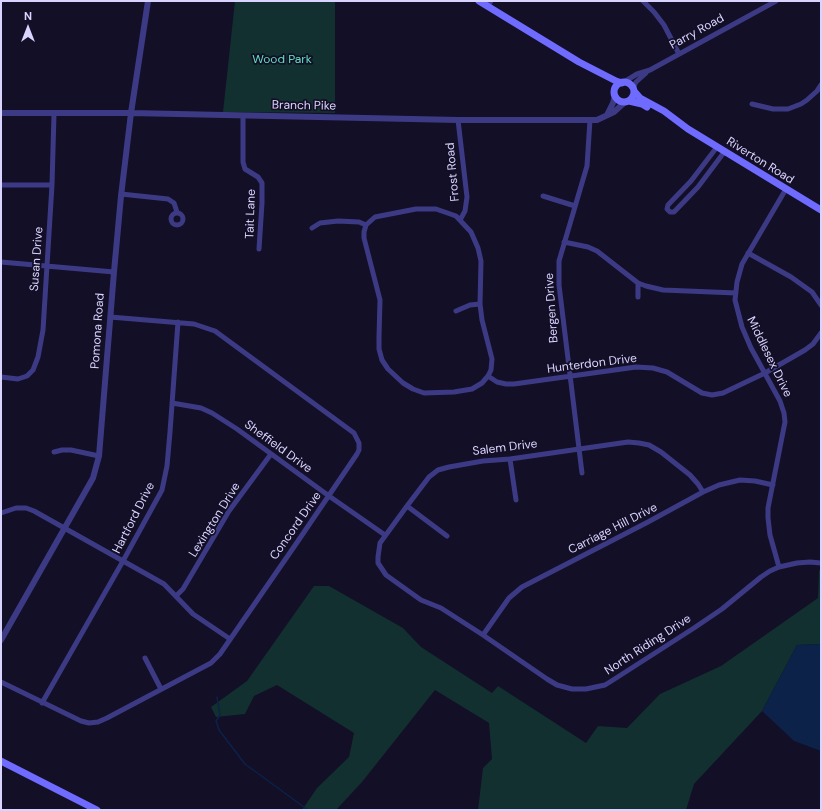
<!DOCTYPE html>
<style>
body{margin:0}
#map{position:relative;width:822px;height:811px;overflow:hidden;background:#130f26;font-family:"DM Sans",sans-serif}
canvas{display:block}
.frame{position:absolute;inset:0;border:2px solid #d9d4ff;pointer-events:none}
.north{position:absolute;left:8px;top:8px;width:40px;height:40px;-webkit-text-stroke:3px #130f26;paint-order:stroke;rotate:0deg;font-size:11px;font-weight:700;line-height:16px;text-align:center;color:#d9d4ff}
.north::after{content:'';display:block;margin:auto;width:14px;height:18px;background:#d9d4ff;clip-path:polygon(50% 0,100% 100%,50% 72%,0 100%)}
</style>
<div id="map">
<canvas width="822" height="811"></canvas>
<div class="frame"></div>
<div class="north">N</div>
</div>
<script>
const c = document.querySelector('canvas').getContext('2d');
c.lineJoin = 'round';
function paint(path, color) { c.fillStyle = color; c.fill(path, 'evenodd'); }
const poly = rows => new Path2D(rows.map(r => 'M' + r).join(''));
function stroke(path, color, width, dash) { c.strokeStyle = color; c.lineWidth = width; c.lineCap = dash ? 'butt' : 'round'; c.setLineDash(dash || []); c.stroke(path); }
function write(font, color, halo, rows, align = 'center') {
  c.font = font + ' "DM Sans",sans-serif'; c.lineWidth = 3.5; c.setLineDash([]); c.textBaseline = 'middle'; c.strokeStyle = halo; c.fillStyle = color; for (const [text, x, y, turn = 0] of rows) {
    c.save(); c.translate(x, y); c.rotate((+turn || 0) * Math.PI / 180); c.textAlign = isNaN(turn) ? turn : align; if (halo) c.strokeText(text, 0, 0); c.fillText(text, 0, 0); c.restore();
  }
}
const green = poly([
 [235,1,335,1,335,113,223,112],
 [819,570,821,571,821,644,797,645,762,711,694,784,686,810,478,810,483,768,492,759,489,723,435,690,362,782,336,810,302,810,317,788,349,757,354,733,277,685,254,696,245,714,216,717,211,707,247,681,314,586,329,586,403,628,421,647,492,693,498,686,586,743,598,726,627,728,660,694,721,666,818,598]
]);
const water = poly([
 [821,644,821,751,794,741,762,711,797,645]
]);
const stream = poly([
 [217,697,220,715,216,721,219,730,245,764,308,810]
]);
const minor = poly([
 [643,1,654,12,664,25,679,54],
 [488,6,491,1],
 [624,82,637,74,650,70,776,1],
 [633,88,636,82,646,73],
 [752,104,773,109,788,109,801,104,807,100,817,91,821,85],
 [243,116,243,162,245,169,258,177,262,183,262,203,259,249],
 [458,120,467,197,465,211,460,220],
 [717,147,691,181,668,205,667,209,670,212,674,212,698,187,725,151],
 [1,185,52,185],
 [121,194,168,199,174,203,177,212],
 [543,196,575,206],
 [416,209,436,209,456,216,471,232,478,248,481,261,480,304,482,320,492,359,491,370,488,376,482,383,472,389,454,392,424,393,413,389,403,383,388,369,382,360,379,349,379,337,380,300,364,238,364,232,366,225,375,217,416,209],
 '171 219a6 6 0 1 1 12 0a6 6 0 1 1-12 0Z',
 [312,228,320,223,338,221,359,222,366,225],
 [564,242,588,247,597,251,638,283,646,286,663,290,736,293],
 [748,253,791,277,812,292,821,305],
 [1,262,114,272],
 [638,297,638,283],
 [456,311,470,305,480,304],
 [488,376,497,382,506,384,514,384,636,367,653,368,667,372,702,393,712,395,723,393,765,373,805,350,813,344,821,333],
 [1,377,18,379,27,376,33,370,38,357,43,330,52,185,54,114],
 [172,403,201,408,212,413,237,429,329,496,385,535],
 [54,452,62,450,71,450,99,456],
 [510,459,516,500],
 [582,473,559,285,559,261,587,166,590,120],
 [703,492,698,484,690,475,661,452,649,445,639,443,628,442,510,459,483,461,449,467,438,470,429,477,407,506,380,543,378,557,378,563,386,575,421,600,441,608,483,635,547,679,557,685,572,689,586,689,605,685,613,680,694,628,722,609,761,577,770,571,779,567,797,563,810,562,821,563],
 [407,506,447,536],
 [1,513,16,508,26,508,34,511,164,584,193,614,230,639],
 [779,567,770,535,768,518,768,508,785,422,784,413,780,401,751,348,742,327,735,300,737,282,742,264,786,189],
 [176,596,183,589,229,511,271,454],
 [483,635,509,598,522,587,648,522,703,492,719,485,740,480,755,481,773,485],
 [145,658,161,689],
 [1,682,81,721,89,723,98,722,107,718,211,663,220,654,298,541,357,454,359,450,359,443,354,433,215,331,194,324,110,317],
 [42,703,123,561,162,490,167,466,170,432,178,322]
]);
const tertiary = poly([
 [1,113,131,113,458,120,597,120,614,112,625,102],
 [607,115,613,103,615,96],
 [1,640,93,478,99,456,114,272,121,196,131,113,148,1]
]);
const secondary = poly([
 [479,1,579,62,616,81,622,83],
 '614 92a10 10 0 1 1 20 0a10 10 0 1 1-20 0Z',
 [634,91,640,98,664,111,688,129,821,210],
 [629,101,642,104,647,107],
 [1,761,97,810]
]);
const streetNames = [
 ["Parry Road",697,32,-29],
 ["Branch Pike",304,106,1],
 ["Riverton Road",760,161,32],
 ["Frost Road",453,172,-95],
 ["Tait Lane",251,214,-88],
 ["Susan Drive",37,259,-86],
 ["Bergen Drive",552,308,-94],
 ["Pomona Road",98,331,-86],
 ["Middlesex Drive",769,357,64],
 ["Hunterdon Drive",592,364,-7],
 ["Sheffield Drive",278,447,36],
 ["Salem Drive",505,448,-7],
 ["Hartford Drive",134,518,-63],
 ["Lexington Drive",215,520,-58],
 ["Concord Drive",296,526,-55],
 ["Carriage Hill Drive",613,529,-27],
 ["North Riding Drive",648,645,-33]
];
const parkNames = [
 ["Wood Park",282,60]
];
paint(green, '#12302f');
paint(water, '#0c2248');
stroke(stream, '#0c2248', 1.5);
stroke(minor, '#3d3a85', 5);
stroke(tertiary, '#3d3a85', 6);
stroke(secondary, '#6f6bff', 7);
write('12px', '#d9d4ff', '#130f26', streetNames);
write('12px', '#5fe0c0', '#130f26', parkNames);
</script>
